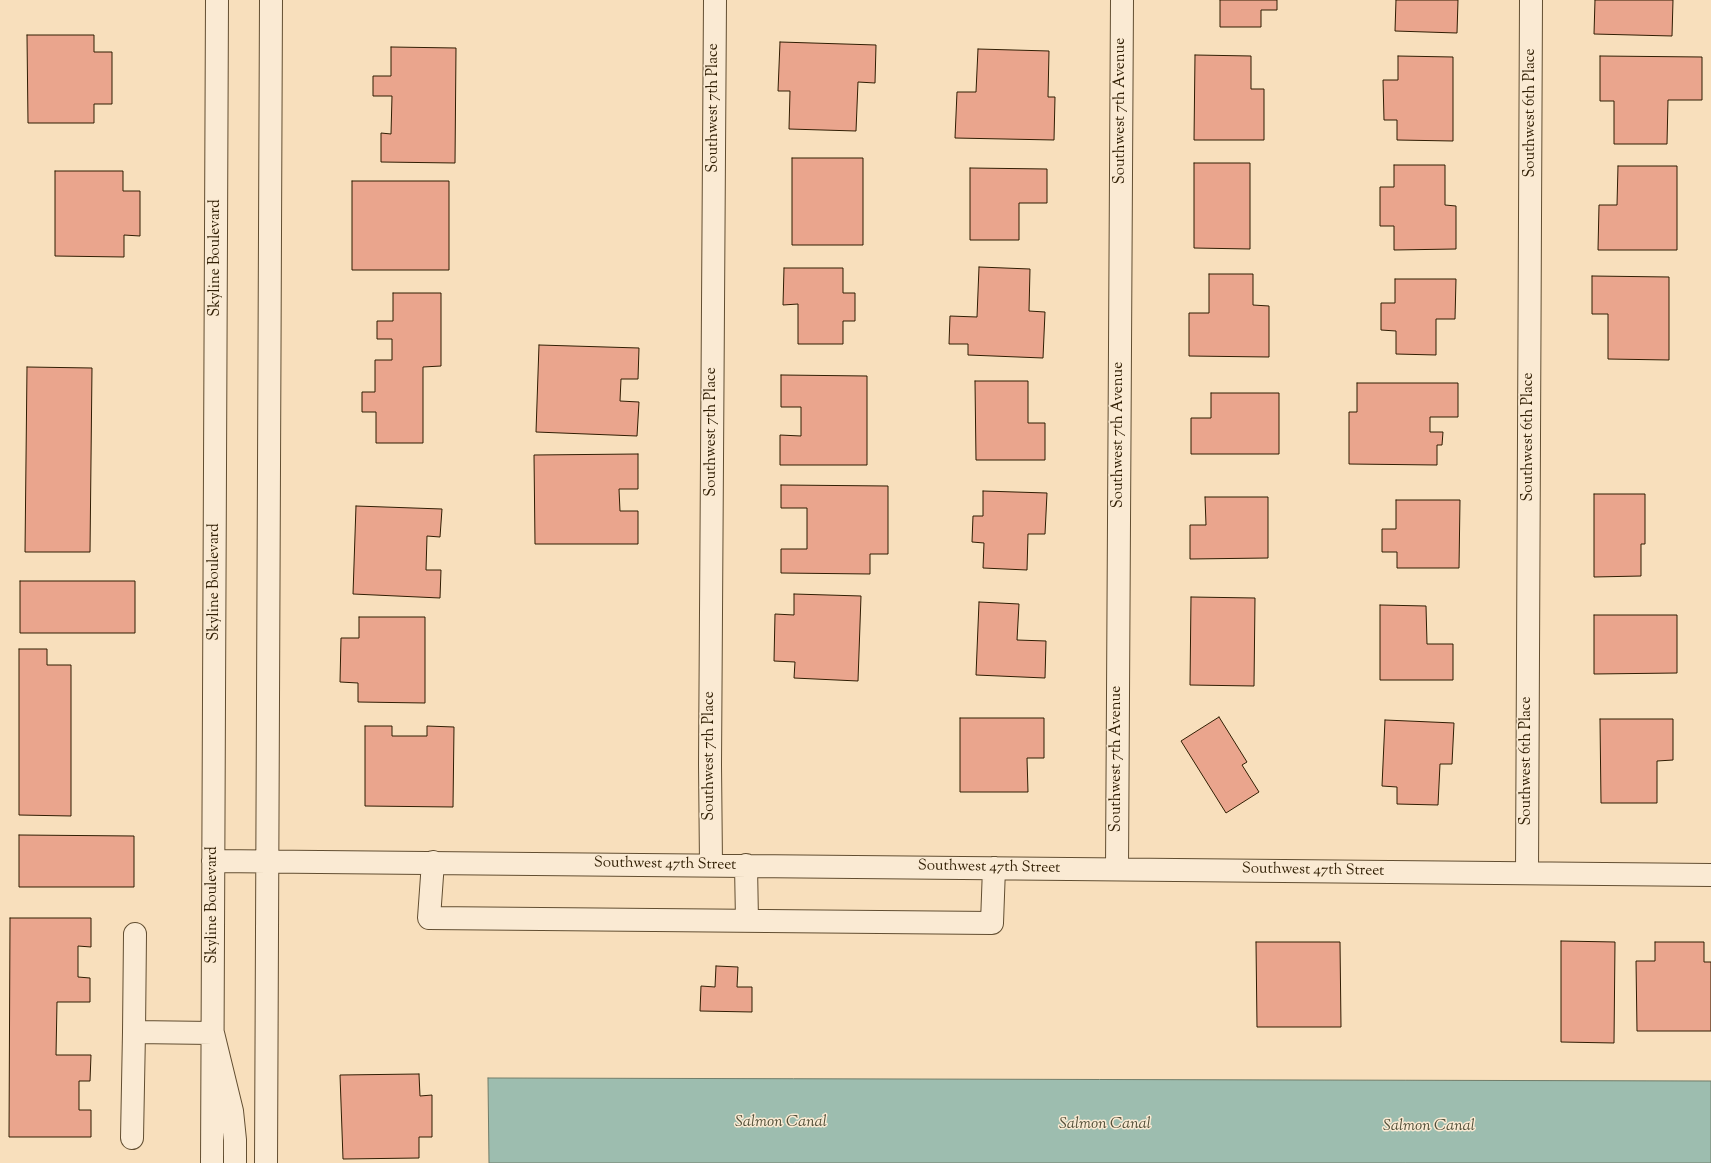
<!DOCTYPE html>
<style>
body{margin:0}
canvas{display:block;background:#f8dfbc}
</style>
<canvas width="1711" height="1163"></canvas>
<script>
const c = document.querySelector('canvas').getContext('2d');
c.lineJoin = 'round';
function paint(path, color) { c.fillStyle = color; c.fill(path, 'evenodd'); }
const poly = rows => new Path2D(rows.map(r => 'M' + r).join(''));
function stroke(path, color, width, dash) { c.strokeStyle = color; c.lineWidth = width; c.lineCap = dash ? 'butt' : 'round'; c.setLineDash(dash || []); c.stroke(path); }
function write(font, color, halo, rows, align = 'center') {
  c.font = font + ' "Sorts Mill Goudy",serif'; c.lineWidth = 3; c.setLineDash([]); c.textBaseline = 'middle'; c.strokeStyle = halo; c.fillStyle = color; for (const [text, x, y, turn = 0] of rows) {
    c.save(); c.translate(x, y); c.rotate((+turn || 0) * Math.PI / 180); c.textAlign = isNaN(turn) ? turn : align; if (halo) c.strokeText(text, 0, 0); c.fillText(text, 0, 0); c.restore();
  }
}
const water = poly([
 [488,1078,1711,1081,1711,1163,489,1163,488,1078]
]);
const building = poly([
 [1220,0,1277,0,1277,10,1261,10,1261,27,1220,27,1220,0],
 [1396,0,1458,0,1457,33,1395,31,1396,0],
 [1595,0,1673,0,1672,36,1594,34,1595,0],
 [27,35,94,35,94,52,112,52,112,104,94,104,94,123,28,123,27,35],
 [780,42,876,45,875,83,858,82,856,131,789,129,790,91,778,91,780,42],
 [391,47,456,48,455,163,381,162,381,133,391,134,392,96,373,96,373,76,391,76,391,47],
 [978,49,1049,51,1048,97,1055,97,1054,140,955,138,957,92,976,92,978,49],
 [1195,55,1251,56,1251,89,1264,89,1264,140,1194,140,1195,55],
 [1398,56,1453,57,1453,141,1397,140,1397,120,1384,120,1383,80,1398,80,1398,56],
 [1600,56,1702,57,1702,100,1668,100,1667,144,1614,144,1614,101,1600,101,1600,56],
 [792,158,863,158,863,245,792,245,792,158],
 [1194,163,1250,163,1250,249,1194,248,1194,163],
 [1394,165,1445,165,1445,205,1456,206,1456,249,1394,250,1394,226,1380,226,1380,187,1394,187,1394,165],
 [1618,166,1677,166,1677,250,1598,250,1599,205,1617,205,1618,166],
 [970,168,1047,169,1047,203,1019,203,1019,240,970,240,970,168],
 [55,171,123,171,123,191,140,191,140,236,124,235,124,257,55,256,55,171],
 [352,181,449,181,449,270,352,270,352,181],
 [979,267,1030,269,1029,311,1045,312,1043,358,968,355,968,344,949,344,950,316,977,317,979,267],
 [784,268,843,268,843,293,855,293,855,321,843,321,843,344,798,344,798,304,783,305,784,268],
 [1209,274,1253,274,1253,305,1269,306,1269,357,1189,356,1189,313,1209,313,1209,274],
 [1592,276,1669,277,1669,360,1608,359,1608,314,1592,314,1592,276],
 [1395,279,1456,279,1455,319,1436,319,1436,355,1396,354,1396,331,1381,330,1381,303,1395,303,1395,279],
 [393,293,441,293,441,366,423,367,423,443,376,443,376,412,362,412,362,392,375,392,375,360,392,360,392,339,377,339,377,321,393,321,393,293],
 [539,345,639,348,638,379,621,379,620,401,639,402,637,436,536,432,539,345],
 [27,367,92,368,90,552,25,552,27,367],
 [781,375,867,376,867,465,780,465,780,435,801,436,801,407,781,407,781,375],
 [975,381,1028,381,1028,423,1045,423,1045,460,976,460,975,381],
 [1357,383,1458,383,1458,417,1430,417,1430,432,1443,432,1442,445,1437,445,1437,465,1349,464,1349,412,1357,412,1357,383],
 [1211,393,1279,393,1279,454,1191,454,1191,418,1211,418,1211,393],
 [638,454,638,489,619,489,620,511,638,511,638,544,535,544,534,455,638,454],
 [781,485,888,486,888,554,870,554,870,574,781,573,781,549,807,549,807,508,781,508,781,485],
 [983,491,1047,493,1045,534,1028,534,1027,570,983,568,984,543,972,542,973,516,983,516,983,491],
 [1594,494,1645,494,1645,544,1641,544,1641,576,1594,577,1594,494],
 [1205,497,1268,497,1268,558,1190,559,1190,525,1206,525,1205,497],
 [1396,500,1460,500,1459,568,1397,568,1397,552,1382,552,1382,529,1396,529,1396,500],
 [356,506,442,509,440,537,427,536,426,570,441,570,440,598,353,594,356,506],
 [20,581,135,581,135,633,20,633,20,581],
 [794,594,861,596,858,681,794,678,795,662,774,661,775,614,794,615,794,594],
 [1191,597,1255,598,1254,686,1190,685,1191,597],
 [979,602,1019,604,1017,640,1046,641,1045,678,976,675,979,602],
 [1380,605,1426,606,1427,644,1453,644,1453,680,1380,680,1380,605],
 [1594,615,1677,615,1677,673,1594,674,1594,615],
 [359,617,425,617,425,703,358,702,358,683,340,682,341,638,359,638,359,617],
 [19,649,47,649,47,665,71,665,71,816,19,815,19,649],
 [1219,717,1247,762,1242,765,1259,792,1226,813,1181,741,1219,717],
 [960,718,1044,718,1044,758,1027,758,1028,792,960,792,960,718],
 [1600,719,1673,719,1673,760,1657,761,1657,803,1601,803,1600,719],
 [1385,720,1454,723,1452,764,1440,764,1438,805,1397,804,1397,787,1382,786,1385,720],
 [365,726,392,726,392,736,427,736,427,726,454,727,453,807,365,806,365,726],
 [19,835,134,836,134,887,19,887,19,835],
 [10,918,91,918,91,947,78,946,78,977,90,978,90,1002,57,1002,56,1055,91,1055,90,1081,79,1081,79,1110,91,1110,91,1137,9,1137,10,918],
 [1561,941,1615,942,1614,1043,1561,1042,1561,941],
 [1256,942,1340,942,1341,1027,1257,1027,1256,942],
 [1655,942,1704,942,1704,962,1711,962,1711,1031,1637,1031,1636,961,1655,961,1655,942],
 [716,966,738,967,737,987,752,987,752,1012,700,1011,701,986,715,987,716,966],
 [419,1074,420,1096,432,1095,432,1137,419,1137,419,1158,343,1159,340,1075,419,1074]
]);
const minor = poly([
 [213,861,1711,875],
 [433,862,429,918,992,923,994,868],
 [711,865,710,764,715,0],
 [746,865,747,921],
 [1117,869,1122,0],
 [1527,873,1531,0],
 [135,934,134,1032,213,1033,232,1111,235,1140,235,1163],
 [132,1138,134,1032],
 [212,1163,217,0],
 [266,1163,271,0]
]);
const streetNames = [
 ["Southwest 7th Place",714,108,-90],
 ["Southwest 7th Avenue",1121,111,-90],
 ["Southwest 6th Place",1531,113,-90],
 ["Skyline Boulevard",216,258,-90],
 ["Southwest 7th Place",712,432,-90],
 ["Southwest 7th Avenue",1119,435,-90],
 ["Southwest 6th Place",1529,437,-90],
 ["Skyline Boulevard",215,582,-90],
 ["Southwest 7th Place",710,756,-90],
 ["Southwest 7th Avenue",1117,759,-90],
 ["Southwest 6th Place",1527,761,-90],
 ["Southwest 47th Street",665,865,1],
 ["Southwest 47th Street",989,868,1],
 ["Southwest 47th Street",1313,871,1],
 ["Skyline Boulevard",213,905,-90]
];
const waterNames = [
 ["Salmon Canal",781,1123],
 ["Salmon Canal",1105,1125],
 ["Salmon Canal",1429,1127]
];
paint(water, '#9dbdaf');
stroke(water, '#717d6a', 1);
paint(building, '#eaa58d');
stroke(building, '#301e03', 1);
stroke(minor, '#624e31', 24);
stroke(minor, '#faead3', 22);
write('15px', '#301e03', '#faead3', streetNames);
write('italic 16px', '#514e37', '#faead3', waterNames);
</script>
